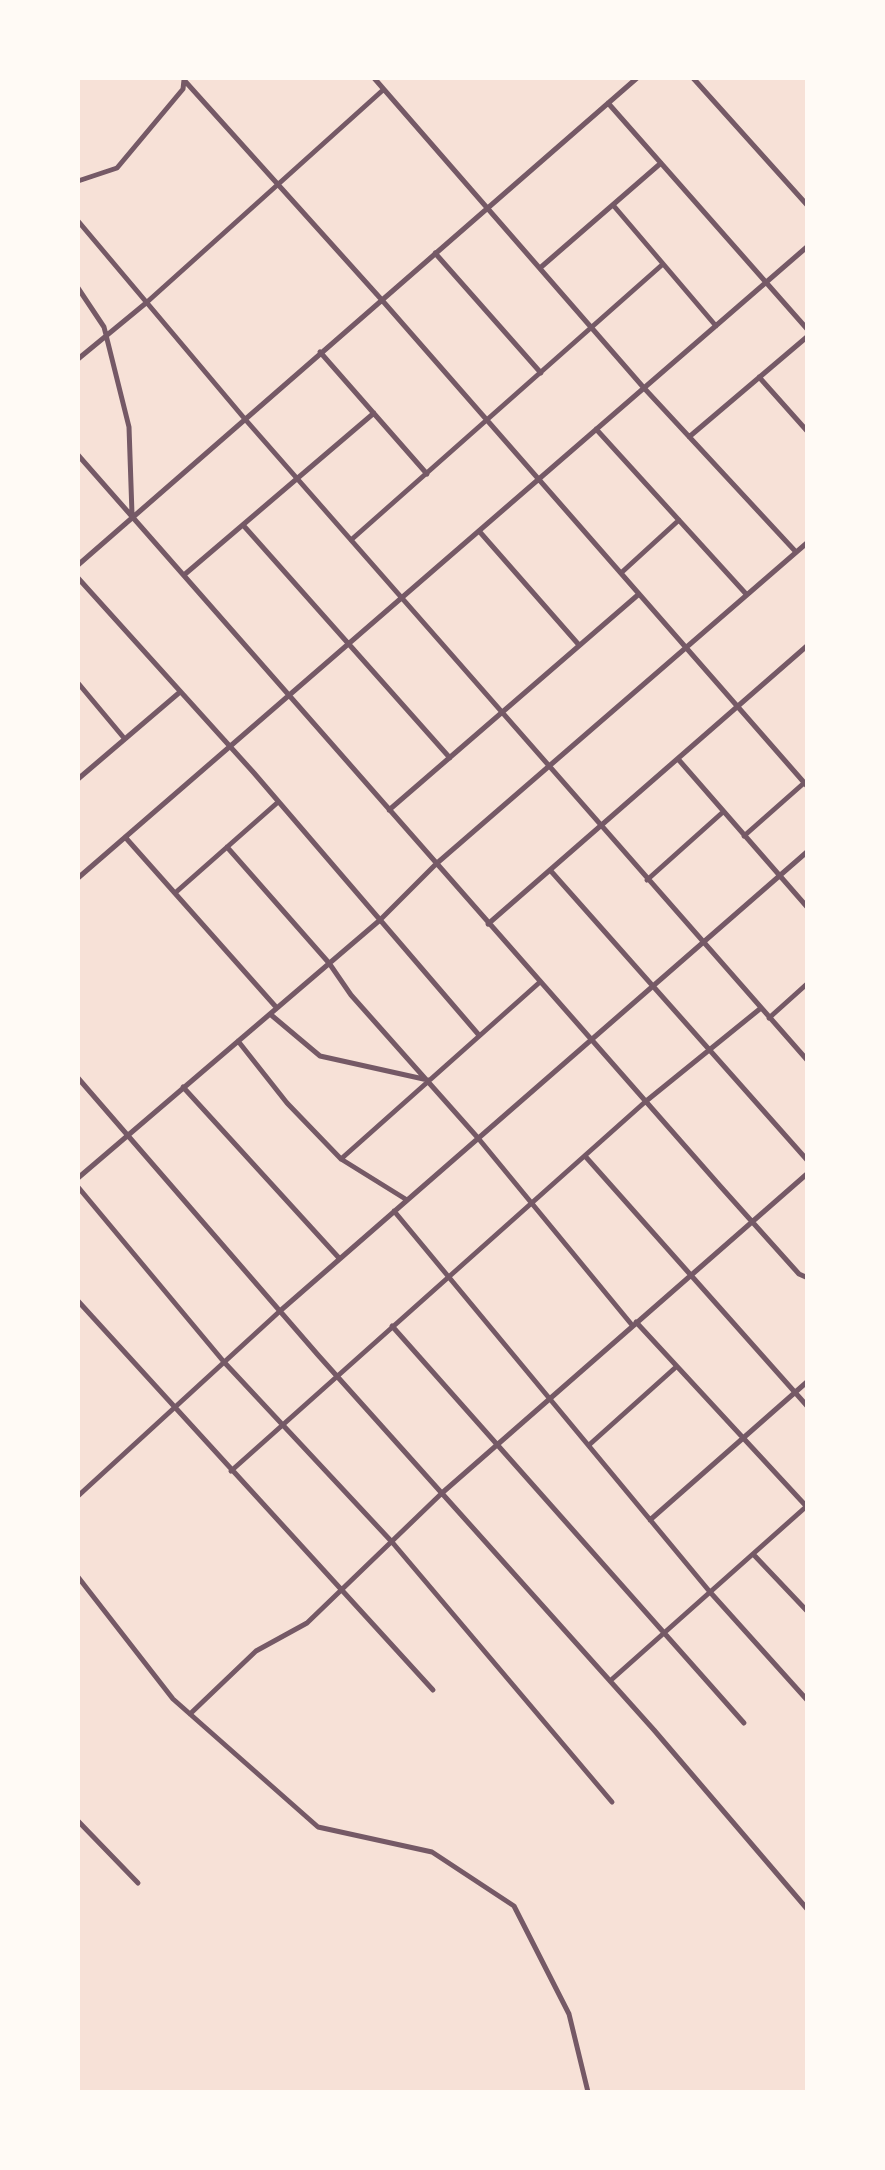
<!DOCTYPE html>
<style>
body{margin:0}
#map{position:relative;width:885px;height:2170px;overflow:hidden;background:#f7e1d7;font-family:Rubik,sans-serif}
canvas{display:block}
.frame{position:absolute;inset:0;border:80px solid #fffaf5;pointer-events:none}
</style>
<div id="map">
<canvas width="885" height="2170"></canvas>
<div class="frame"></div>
</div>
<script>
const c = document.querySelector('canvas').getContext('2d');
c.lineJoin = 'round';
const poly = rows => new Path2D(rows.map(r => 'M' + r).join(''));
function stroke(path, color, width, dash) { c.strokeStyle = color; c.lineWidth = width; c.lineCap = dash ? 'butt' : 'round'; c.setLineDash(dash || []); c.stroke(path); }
const minor = poly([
 [374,78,644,388,796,552],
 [693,78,808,206],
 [184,80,381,299,808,787],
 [608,103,808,330],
 [78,181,117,168,183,89,184,80],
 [613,205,716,326],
 [78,221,244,418,808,1061],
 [435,253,541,373],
 [540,268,661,163],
 [78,288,104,327,129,427,132,514],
 [320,352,427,474],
 [78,359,146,303,383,90],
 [759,377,808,432],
 [596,429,747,595],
 [689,437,808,336],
 [78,455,721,1187,799,1274,808,1278],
 [243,525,450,758],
 [479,531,579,645],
 [351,540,663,264],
 [78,565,637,78],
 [621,573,679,520],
 [184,575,374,413],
 [78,578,254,773,478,1034],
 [78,683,124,738],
 [678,759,808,908],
 [78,779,180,692],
 [389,810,639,594],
 [744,836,804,783],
 [125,837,276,1007],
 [227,847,329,963,351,995,478,1138,632,1325],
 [550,870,808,1161],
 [78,878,808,246],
 [647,880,723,812],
 [175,893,277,803],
 [488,924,808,645],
 [270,1014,320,1056,428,1080],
 [769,1018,808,983],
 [238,1041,287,1103,341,1159,407,1200],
 [78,1078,318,1355,654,1730,808,1910],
 [183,1087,339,1258],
 [585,1156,808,1407],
 [341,1159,540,982],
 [78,1178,380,920,436,864,808,542],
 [78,1187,224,1362,392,1542,612,1802],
 [394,1211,710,1592,808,1701],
 [78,1301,433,1690],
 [636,1322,807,1507],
 [392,1326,744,1723],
 [589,1445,676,1367],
 [231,1471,645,1102,761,1008],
 [78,1496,280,1311,808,851],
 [650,1520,808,1381],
 [753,1554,808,1612],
 [78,1577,173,1699,318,1827,432,1852,514,1906,569,2014,588,2092],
 [610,1681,808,1505],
 [190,1714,256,1651,307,1623,442,1493,808,1173],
 [78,1821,138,1883]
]);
stroke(minor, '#755966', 5);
</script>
